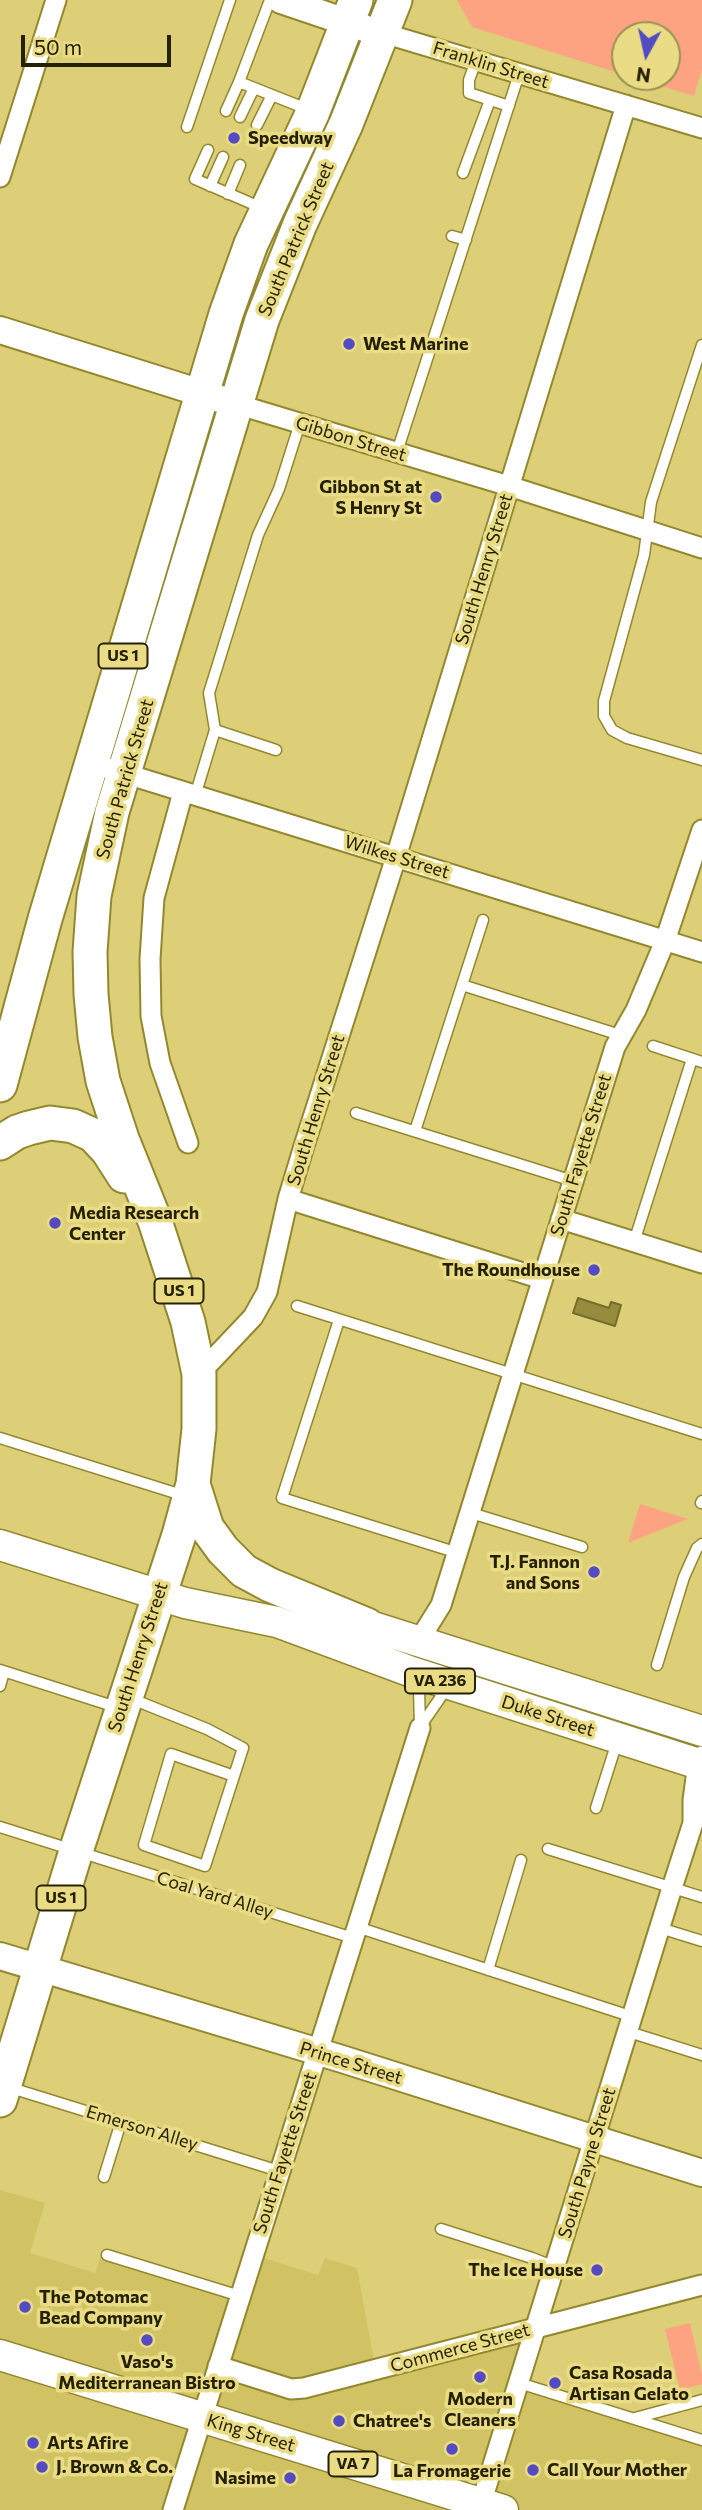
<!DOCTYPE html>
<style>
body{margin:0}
#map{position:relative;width:702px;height:2510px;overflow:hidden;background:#dccf78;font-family:Commissioner,sans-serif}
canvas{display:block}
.north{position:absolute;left:611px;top:21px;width:70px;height:70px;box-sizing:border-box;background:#e9dc85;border:2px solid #9b9150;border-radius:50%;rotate:188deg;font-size:19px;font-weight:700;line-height:28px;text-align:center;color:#252000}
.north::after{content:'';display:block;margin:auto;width:24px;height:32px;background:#544ac2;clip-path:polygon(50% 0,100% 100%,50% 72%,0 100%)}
.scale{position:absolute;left:21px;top:35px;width:150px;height:32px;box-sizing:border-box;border:4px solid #252000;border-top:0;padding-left:9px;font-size:21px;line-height:24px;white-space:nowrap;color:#252000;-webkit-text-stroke:5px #e9dc85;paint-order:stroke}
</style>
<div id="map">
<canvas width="702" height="2510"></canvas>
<div class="north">N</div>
<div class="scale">50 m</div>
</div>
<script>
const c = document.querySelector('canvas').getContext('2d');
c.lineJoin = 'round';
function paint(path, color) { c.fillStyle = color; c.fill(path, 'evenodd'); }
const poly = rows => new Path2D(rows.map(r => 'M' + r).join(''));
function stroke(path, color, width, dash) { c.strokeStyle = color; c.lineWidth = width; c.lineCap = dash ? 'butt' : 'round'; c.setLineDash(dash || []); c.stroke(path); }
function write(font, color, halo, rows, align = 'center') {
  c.font = font + ' Commissioner,sans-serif'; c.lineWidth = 7; c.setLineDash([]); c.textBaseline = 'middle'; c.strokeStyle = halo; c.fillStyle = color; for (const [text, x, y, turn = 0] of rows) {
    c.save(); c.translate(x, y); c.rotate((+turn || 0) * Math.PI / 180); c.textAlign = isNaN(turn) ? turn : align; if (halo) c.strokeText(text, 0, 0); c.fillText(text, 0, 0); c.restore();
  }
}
const built = poly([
 [0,2190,45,2203,30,2253,95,2273,101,2255,240,2300,254,2255,318,2275,325,2258,357,2268,372,2350,378,2373,536,2331,519,2389,702,2446,702,2510,0,2510]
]);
const green = poly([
 [457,0,702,0,702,70,694,96,632,77,667,77,667,35,625,35,625,75,472,27],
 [640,1504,688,1519,628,1543],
 [690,2323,702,2375,702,2384,680,2390,665,2329]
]);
const water = poly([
 [578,1298,609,1308,611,1302,621,1305,615,1326,573,1313,578,1298]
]);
const lane = poly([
 [270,0,239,82,307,109],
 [476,61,469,80,469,93,509,106],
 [226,111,239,82],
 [240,117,254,88],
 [257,125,272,95],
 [187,127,230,0],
 [208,150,195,179,262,208],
 [463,173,490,100],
 [210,186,223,157],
 [228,194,240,165],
 [452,236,466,240],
 [702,345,651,502,644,555,604,701,604,716,612,730,627,738,702,760],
 [397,452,519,74],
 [215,730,276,750],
 [195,796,215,730,209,693,258,535,279,489,300,423],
 [462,985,620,1035],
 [653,1046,702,1062],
 [356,1113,573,1181],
 [415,1131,483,920],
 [634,1242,692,1059],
 [297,1306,702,1434],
 [339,1320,282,1498,458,1553],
 [0,1438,185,1496],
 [701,1503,702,1501],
 [471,1513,582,1547],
 [657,1665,684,1577,697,1548,702,1544],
 [0,1670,116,1707],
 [415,1679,419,1688,420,1728],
 [0,1686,4,1672],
 [132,1699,207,1729,243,1748,205,1866,144,1845,171,1754,234,1776],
 [420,1727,447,1688],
 [596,1808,617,1742],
 [0,1827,353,1938],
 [548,1849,702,1897],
 [357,1927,633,2017],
 [660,1928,702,1941],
 [488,1970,521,1860],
 [629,2032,702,2055],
 [8,2087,279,2171],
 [104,2177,121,2122],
 [441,2229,532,2258,555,2267],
 [107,2255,240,2296],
 [519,2383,702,2440],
 [635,2418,702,2400]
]);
const street = poly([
 [383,33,702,128],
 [0,177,56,0],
 [236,404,509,486,702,548],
 [91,763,702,952],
 [183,792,154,898,150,959,151,1016,160,1063,188,1143],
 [288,1199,542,1279],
 [561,1219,702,1263],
 [199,1374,253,1317,267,1292,288,1199,304,1146,396,857,626,105],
 [418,1642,441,1605,615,1047,636,1010,665,941,702,830],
 [693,1823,693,1800,698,1763,702,1756],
 [218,2366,291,2389,304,2388,702,2285],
 [173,2510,420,1728],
 [479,2510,672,1888,693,1823,702,1810]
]);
const secondary = poly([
 [281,0,364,28],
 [0,330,236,404],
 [0,1956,342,2059,702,2173]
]);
const primary = poly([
 [0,1545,185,1603,277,1622,412,1672,702,1765],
 [344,1622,367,1625,702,1731],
 [0,2355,503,2510]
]);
const highway = poly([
 [0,1085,45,919,226,314,251,244,312,114,356,0],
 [0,1143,17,1132,29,1128,50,1123,73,1126,93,1135,108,1151,124,1176],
 [193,1484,207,1528,223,1550,244,1571,270,1585,367,1625],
 [0,2100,76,1851,179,1535,193,1484,199,1429,199,1374,188,1322,155,1221,122,1139,103,1081,95,1037,91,994,90,952,94,896,112,812,262,320,300,224,346,124,395,0]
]);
const markers = [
 [234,138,7,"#544ac2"],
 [349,344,7,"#544ac2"],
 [436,497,7,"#544ac2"],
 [55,1223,7,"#544ac2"],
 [594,1270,7,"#544ac2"],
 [594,1572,7,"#544ac2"],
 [597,2270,7,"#544ac2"],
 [25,2307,7,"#544ac2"],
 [147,2340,7,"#544ac2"],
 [480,2377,7,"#544ac2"],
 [555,2383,7,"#544ac2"],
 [339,2421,7,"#544ac2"],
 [33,2443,7,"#544ac2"],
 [452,2449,7,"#544ac2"],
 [42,2467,7,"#544ac2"],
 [533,2470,7,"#544ac2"],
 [290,2478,7,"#544ac2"]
];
const shields = [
 [123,656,49],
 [179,1291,49],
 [440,1681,70],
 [61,1898,49],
 [353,2464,49]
];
const shieldNames = [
 ["US 1",123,656],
 ["US 1",179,1291],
 ["VA 236",440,1681],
 ["US 1",61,1898],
 ["VA 7",353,2464]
];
const streetNames = [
 ["Franklin Street",491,65,17],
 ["South Patrick Street",296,239,-67],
 ["Gibbon Street",351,439,17],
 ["South Henry Street",484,569,-73],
 ["South Patrick Street",125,779,-74],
 ["Wilkes Street",397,857,17],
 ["South Henry Street",316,1110,-73],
 ["South Fayette Street",581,1155,-73],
 ["South Henry Street",138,1657,-72],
 ["Duke Street",548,1716,18],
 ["Coal Yard Alley",215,1895,17],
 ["Prince Street",351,2063,17],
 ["Emerson Alley",142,2128,17],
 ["South Fayette Street",285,2153,-72],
 ["South Payne Street",587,2163,-73],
 ["Commerce Street",460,2348,-15],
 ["King Street",251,2433,17]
];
const poiNames = [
 ["Speedway",248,138],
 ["West Marine",363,344],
 ["Gibbon St at",422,487,"right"],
 ["S Henry St",422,508,"right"],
 ["Media Research",69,1213],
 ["Center",69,1234],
 ["The Roundhouse",580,1270,"right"],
 ["T.J. Fannon",580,1562,"right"],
 ["and Sons",580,1583,"right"],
 ["The Ice House",583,2270,"right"],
 ["The Potomac",39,2297],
 ["Bead Company",39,2318],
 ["Vaso's",147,2362,"center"],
 ["Mediterranean Bistro",147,2383,"center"],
 ["Casa Rosada",569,2373],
 ["Artisan Gelato",569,2394],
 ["Modern",480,2399,"center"],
 ["Cleaners",480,2420,"center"],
 ["Chatree's",353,2421],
 ["Arts Afire",47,2443],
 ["J. Brown & Co.",56,2467],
 ["Call Your Mother",547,2470],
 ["La Fromagerie",452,2471,"center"],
 ["Nasime",276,2478,"right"]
];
paint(built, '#d1c363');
paint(green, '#fea382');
paint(water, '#978c3d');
stroke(water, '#756c2b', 2);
stroke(lane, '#94882f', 13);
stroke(street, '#94882f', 23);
stroke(secondary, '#94882f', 30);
stroke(primary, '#94882f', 33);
stroke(highway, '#94882f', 37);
stroke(lane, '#fff', 10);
stroke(street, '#fff', 19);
stroke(secondary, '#fff', 26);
stroke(primary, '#fff', 30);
stroke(highway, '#fff', 33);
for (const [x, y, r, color] of markers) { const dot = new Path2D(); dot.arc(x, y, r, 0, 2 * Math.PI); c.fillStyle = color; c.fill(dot); stroke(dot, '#e9dc85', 2.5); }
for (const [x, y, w] of shields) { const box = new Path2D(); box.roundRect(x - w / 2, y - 12.5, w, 25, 5); c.fillStyle = '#e9dc85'; c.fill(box); stroke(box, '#252000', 2); }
write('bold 16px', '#252000', null, shieldNames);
write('18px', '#252000', '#e9dc85', streetNames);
write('bold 18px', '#252000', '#e9dc85', poiNames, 'left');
</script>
